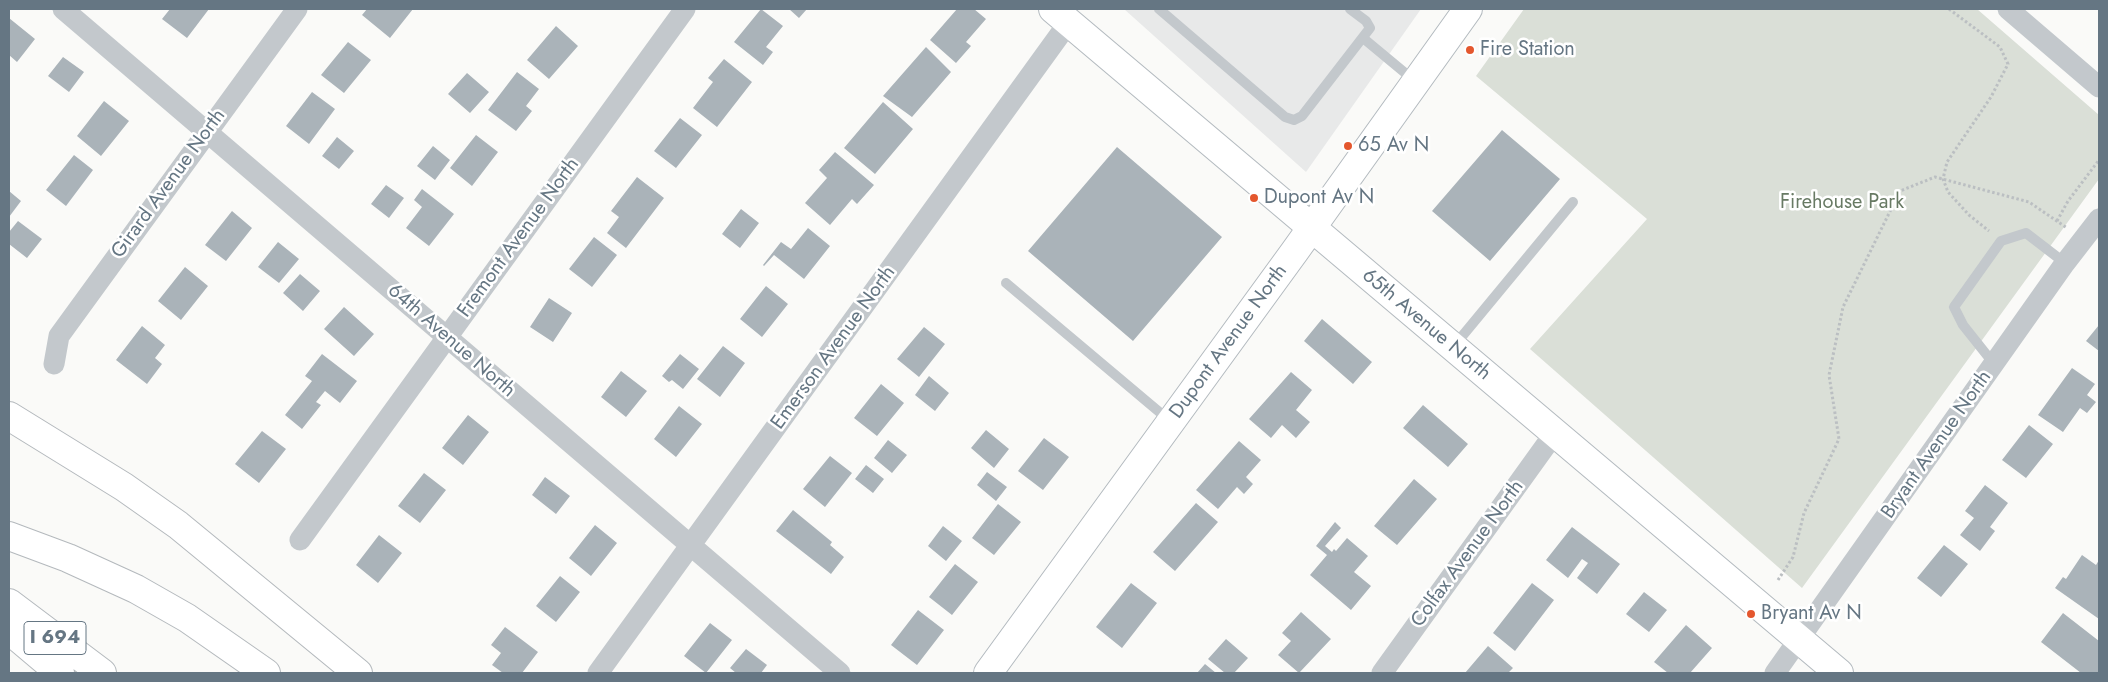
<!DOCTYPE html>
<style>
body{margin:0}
#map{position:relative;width:2108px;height:682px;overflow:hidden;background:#fafaf8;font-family:Jost,sans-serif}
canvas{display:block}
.frame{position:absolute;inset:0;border:10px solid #657683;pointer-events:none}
</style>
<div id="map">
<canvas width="2108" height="682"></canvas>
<div class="frame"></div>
</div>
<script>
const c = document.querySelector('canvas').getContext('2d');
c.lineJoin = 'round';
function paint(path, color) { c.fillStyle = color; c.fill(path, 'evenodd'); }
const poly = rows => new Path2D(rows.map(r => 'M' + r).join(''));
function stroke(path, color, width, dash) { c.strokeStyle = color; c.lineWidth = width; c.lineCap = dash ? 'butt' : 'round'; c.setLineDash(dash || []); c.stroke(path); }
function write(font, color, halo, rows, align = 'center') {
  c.font = font + ' Jost,sans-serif'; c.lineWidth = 5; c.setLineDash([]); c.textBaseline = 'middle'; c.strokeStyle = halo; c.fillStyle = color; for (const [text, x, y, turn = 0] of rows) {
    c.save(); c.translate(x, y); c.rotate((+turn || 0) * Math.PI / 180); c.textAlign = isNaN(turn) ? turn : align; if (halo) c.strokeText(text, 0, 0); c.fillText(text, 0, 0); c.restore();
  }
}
const built = poly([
 [1124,9,1421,9,1306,172]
]);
const green = poly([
 [1524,9,1977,9,2099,115,2099,179,1802,588,1530,349,1647,219,1476,76]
]);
const building = poly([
 [170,9,209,9,187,38,162,19],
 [367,9,413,9,390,38,362,15],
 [761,9,783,26,766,47,773,52,763,65,734,42],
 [789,9,807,9,799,18],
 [957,9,974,9,986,19,966,42,971,46,956,63,930,40],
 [9,18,35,39,17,62,9,55],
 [556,26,578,46,549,79,527,60],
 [348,42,371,60,344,93,321,75],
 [926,47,951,72,912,117,883,96],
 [63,57,84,72,69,92,48,76],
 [724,59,752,82,717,127,693,108,713,82,708,78],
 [517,72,539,89,526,106,532,111,516,131,488,110],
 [467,73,489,92,470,113,448,94],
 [312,92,335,109,309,144,286,126],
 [104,101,129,121,101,156,77,136],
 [883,102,913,129,875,174,844,148],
 [680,118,702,135,676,168,654,151],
 [1502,130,1560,179,1490,261,1432,211],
 [476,135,498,152,472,186,450,168],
 [337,137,354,151,339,169,322,156],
 [433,146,450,160,435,180,417,166],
 [1117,147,1222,237,1133,341,1028,251],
 [835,152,874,185,857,204,852,199,830,225,805,203,827,178,819,170],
 [74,155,93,170,66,206,46,190],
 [637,177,664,198,626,248,607,233,619,217,611,211],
 [386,185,404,198,389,218,371,204],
 [422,189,454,214,429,246,406,228,422,207,414,200],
 [9,191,21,201,9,217],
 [741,209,759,223,740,248,722,234],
 [232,211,252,228,226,261,205,245],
 [18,221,42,239,27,258,9,244,9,232],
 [808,228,830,246,804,279,774,255,764,266,763,265,781,242,791,249],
 [594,237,617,255,592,287,569,269],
 [278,242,299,259,279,283,258,267],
 [185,267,208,286,181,320,158,301],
 [300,274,320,291,303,311,283,293],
 [766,286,788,304,762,337,740,319],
 [549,298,572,313,553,342,530,327],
 [344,307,374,334,354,356,324,329],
 [1322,319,1372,362,1353,384,1304,341],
 [2099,325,2099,351,2086,341],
 [142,326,165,345,155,358,162,364,147,384,116,360],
 [924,327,945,344,919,377,897,359],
 [723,346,745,363,720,397,697,379],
 [322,354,357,381,340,403,325,391,316,402,321,405,302,429,285,415,312,381,305,376],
 [680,354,699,369,683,389,672,380,669,382,662,376],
 [2072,368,2095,384,2087,395,2096,402,2087,413,2080,408,2063,432,2038,415],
 [621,371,647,391,626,417,601,397],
 [1291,372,1312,390,1296,410,1310,422,1296,438,1282,425,1271,438,1249,419],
 [929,376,949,393,935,411,915,395],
 [881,384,904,403,877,436,854,418],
 [1423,405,1468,444,1448,467,1403,428],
 [679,406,702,424,676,457,654,439],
 [468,415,489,432,463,465,442,448],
 [2029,425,2053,444,2026,478,2002,460],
 [986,430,1009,449,994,468,971,448],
 [262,431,286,449,259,483,235,464],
 [1044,438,1069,457,1043,490,1018,471],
 [888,440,907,455,892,473,874,458],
 [1239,441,1261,460,1246,477,1253,484,1244,494,1237,487,1218,509,1196,490],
 [830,456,852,473,825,507,803,489],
 [866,465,884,479,873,493,855,479],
 [987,472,1007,487,996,501,977,485],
 [424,473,446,490,420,523,398,506],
 [545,477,570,496,556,514,532,495],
 [1414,479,1437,499,1397,545,1374,526],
 [1985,485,2008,503,1990,527,1995,531,1980,551,1960,535,1974,518,1965,511],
 [1196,503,1218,522,1175,571,1153,552],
 [998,504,1021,522,994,555,972,538],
 [793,510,832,542,830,545,844,557,831,574,776,531],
 [1335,522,1341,528,1325,546,1332,552,1334,549,1336,551,1347,538,1368,556,1354,572,1371,586,1351,610,1310,575,1327,555,1316,546],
 [595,525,617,543,591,576,569,558],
 [943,526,962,541,946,561,928,546],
 [1572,527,1620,564,1597,594,1577,578,1588,563,1582,559,1568,578,1546,560],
 [379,535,402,553,378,583,356,565],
 [1944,545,1968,564,1941,597,1917,578],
 [2082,555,2096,565,2099,560,2099,619,2055,588,2063,577,2066,579],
 [955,564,978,582,952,615,929,597],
 [560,576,580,592,556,622,536,606],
 [1131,583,1157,603,1122,648,1096,627],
 [1532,583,1554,600,1515,651,1493,633],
 [1644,592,1667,610,1649,632,1626,614],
 [918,610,944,630,917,665,891,645],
 [1301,612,1331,639,1299,673,1278,655,1291,641,1282,633],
 [2063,613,2099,641,2099,673,2081,673,2041,642],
 [710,623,732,640,706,673,684,656],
 [1686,625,1712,648,1690,673,1668,673,1654,662],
 [505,627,538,652,522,673,503,673,492,665,501,653,491,645],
 [1226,639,1248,658,1234,673,1225,673,1208,659],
 [1488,646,1513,668,1508,673,1465,673],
 [746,649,767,665,761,673,736,673,730,668],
 [1205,664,1216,673,1197,673]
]);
const path = poly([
 [1949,9,2000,47,2008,64,1991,97,1947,162,1943,179,1948,192,1969,215,1989,231],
 [2057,221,2068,201,2099,160],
 [1778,580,1793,557,1804,513,1839,439,1829,375,1843,307,1900,191,1935,177,2029,202,2067,228]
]);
const lane = poly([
 [1159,9,1285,117,1294,120,1302,116,1370,28,1366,21,1350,9],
 [1363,38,1416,82],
 [1006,283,1170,421],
 [1454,346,1573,202],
 [1994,364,1963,325,1954,307,2001,241,2026,233,2065,263]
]);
const street = poly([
 [63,9,840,673],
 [2008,9,2099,87],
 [54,364,59,336,297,9],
 [300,540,685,9],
 [598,673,1069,22],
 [1382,673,1554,434],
 [1775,673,2065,263,2099,219]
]);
const secondary = poly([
 [1053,9,1839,673],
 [988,673,1295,251,1468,9]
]);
const highway = poly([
 [9,416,124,487,178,525,358,673],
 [9,536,68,558,136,589,187,618,266,673],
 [9,603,102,673],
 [9,630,60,673]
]);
const markers = [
 [1470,50,5,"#e4572e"],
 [1348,146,5,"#e4572e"],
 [1254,198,5,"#e4572e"],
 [1751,614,5,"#e4572e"]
];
const shields = [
 [55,638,62]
];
const shieldNames = [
 ["I 694",55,638]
];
const poiNames = [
 ["Fire Station",1480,50],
 ["65 Av N",1358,146],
 ["Dupont Av N",1264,198],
 ["Bryant Av N",1761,614]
];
const streetNames = [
 ["Girard Avenue North",169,184,-54],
 ["Fremont Avenue North",519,238,-54],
 ["65th Avenue North",1426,325,40],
 ["64th Avenue North",451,341,41],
 ["Dupont Avenue North",1229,342,-54],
 ["Emerson Avenue North",834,348,-54],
 ["Bryant Avenue North",1937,445,-55],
 ["Colfax Avenue North",1468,554,-54]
];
const parkNames = [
 ["Firehouse Park",1842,203]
];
paint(built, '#e8e9e9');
paint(green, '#dadfd7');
paint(building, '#aab3b9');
stroke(secondary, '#b3babf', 30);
stroke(highway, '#b4b9bd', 30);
stroke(path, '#bbbfc2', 3, [2.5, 2.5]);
stroke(lane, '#c3c8cc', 10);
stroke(street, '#c3c8cc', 21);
stroke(secondary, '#fff', 28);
stroke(highway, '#fff', 28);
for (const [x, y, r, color] of markers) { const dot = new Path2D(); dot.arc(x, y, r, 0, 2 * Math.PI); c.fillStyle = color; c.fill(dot); stroke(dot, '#fff', 2); }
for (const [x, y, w] of shields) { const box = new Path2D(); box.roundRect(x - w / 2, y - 16.5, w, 33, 4); c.fillStyle = '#fff'; c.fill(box); stroke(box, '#657683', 1); }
write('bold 19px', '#657683', null, shieldNames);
write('20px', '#657683', '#fff', poiNames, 'left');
write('20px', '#657683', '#fff', streetNames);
write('20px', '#687a64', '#fff', parkNames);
</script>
